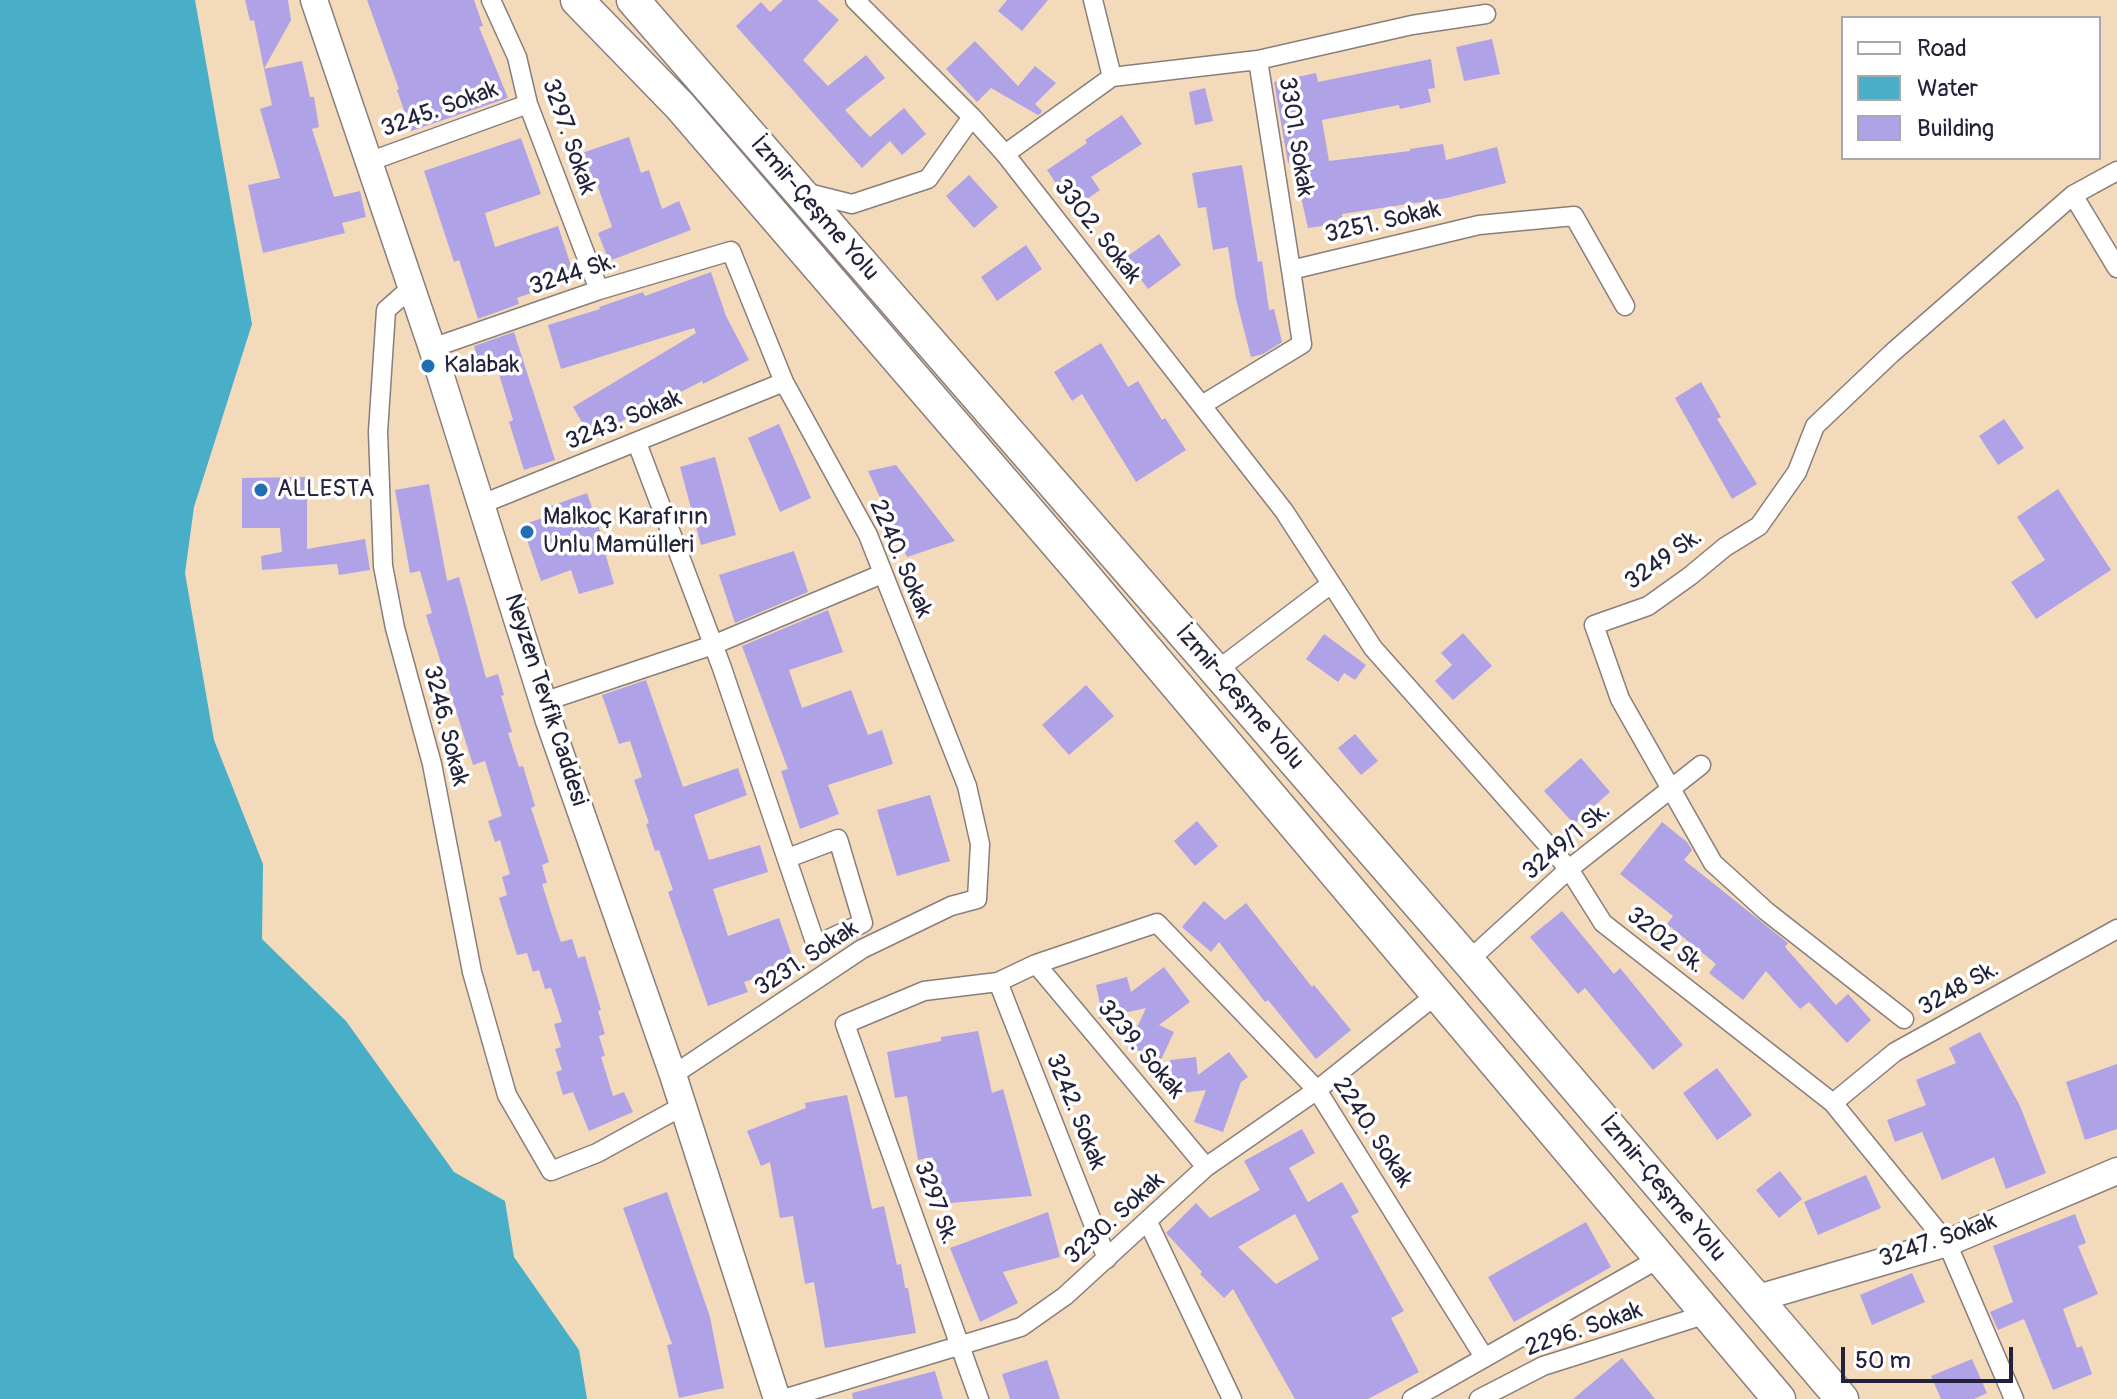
<!DOCTYPE html>
<meta charset="utf-8">
<style>
body{margin:0}
#map{position:relative;width:2117px;height:1399px;overflow:hidden;background:#f3daba;font-family:Pangolin,sans-serif}
canvas{display:block}
.legend{position:absolute;left:1841px;top:16px;width:260px;height:144px;box-sizing:border-box;background:#fff;border:2px solid #a7a7b1;margin:0;padding:10px 14px;list-style:none;font-size:24px;color:#22223b}
.legend li{display:flex;align-items:center;gap:16px;height:40px}
.legend b{width:40px;border:2px solid #a7a7b1}
.scale{position:absolute;left:1841px;top:1347px;width:172px;height:36px;box-sizing:border-box;border:4px solid #22223b;border-top:0;padding-left:10px;font-size:24px;line-height:28px;white-space:nowrap;color:#22223b;-webkit-text-stroke:6px #fff;paint-order:stroke}
</style>
<div id="map">
<canvas width="2117" height="1399"></canvas>
<ul class="legend">
<li><b style="height:10px;background:#fff"></b>Road</li>
<li><b style="height:22px;background:#49aec8"></b>Water</li>
<li><b style="height:22px;background:#b0a2e7"></b>Building</li>
</ul>
<div class="scale">50 m</div>
</div>
<script>
const c = document.querySelector('canvas').getContext('2d');
c.lineJoin = 'round';
function paint(path, color) { c.fillStyle = color; c.fill(path, 'evenodd'); }
const poly = rows => new Path2D(rows.map(r => 'M' + r).join(''));
function stroke(path, color, width, dash) { c.strokeStyle = color; c.lineWidth = width; c.lineCap = dash ? 'butt' : 'round'; c.setLineDash(dash || []); c.stroke(path); }
function write(font, color, halo, rows, align = 'center') {
  c.font = font + ' Pangolin,sans-serif'; c.lineWidth = 7; c.setLineDash([]); c.textBaseline = 'middle'; c.strokeStyle = halo; c.fillStyle = color; for (const [text, x, y, turn = 0] of rows) {
    c.save(); c.translate(x, y); c.rotate((+turn || 0) * Math.PI / 180); c.textAlign = isNaN(turn) ? turn : align; if (halo) c.strokeText(text, 0, 0); c.fillText(text, 0, 0); c.restore();
  }
}
const water = poly([
 [0,0,195,0,252,324,194,507,185,573,214,740,263,864,262,939,346,1021,454,1172,505,1201,514,1257,579,1350,587,1399,0,1399]
]);
const building = poly([
 [245,0,288,0,291,20,264,69,254,20,250,21],
 [367,0,474,0,483,26,479,27,508,98,411,131,397,90,399,89],
 [783,0,817,0,839,20,803,60,828,86,866,55,885,78,845,110,870,137,904,108,926,134,902,155,890,141,862,168,736,26,761,2,770,12],
 [1007,0,1048,0,1022,31,998,11],
 [1492,39,1500,74,1464,81,1456,47],
 [975,41,1018,86,1035,66,1056,83,1035,104,1042,111,1040,114,1038,115,991,88,977,102,946,69],
 [1431,59,1435,88,1428,89,1431,102,1400,109,1399,105,1322,120,1329,161,1410,151,1410,149,1443,144,1446,160,1497,147,1506,183,1447,198,1342,214,1343,223,1308,228,1293,162,1288,163,1274,82,1316,73,1318,82],
 [302,61,310,97,314,97,319,127,312,129,334,197,360,191,366,217,342,223,345,233,263,253,248,185,280,178,260,109,272,105,264,69],
 [1205,88,1213,121,1195,125,1189,92],
 [1122,115,1142,144,1091,177,1100,190,1073,209,1047,170,1087,143,1085,140],
 [629,137,641,173,649,170,662,209,679,201,691,230,609,261,598,233,612,227,595,178,582,182,573,156],
 [521,138,541,194,485,213,495,247,558,226,575,278,517,298,519,304,478,319,459,260,454,262,424,171],
 [1242,165,1258,262,1262,261,1269,310,1274,309,1282,342,1263,354,1251,357,1236,299,1228,247,1213,250,1206,207,1198,208,1192,173],
 [969,175,998,207,974,228,946,196],
 [1159,234,1181,265,1148,289,1125,258],
 [1026,245,1042,269,997,301,981,277],
 [711,272,726,316,749,360,703,384,702,381,650,408,649,405,592,439,573,407,696,333,694,328,561,369,548,325,600,309,599,307,643,292,645,296],
 [514,332,555,460,524,470,509,422,513,420,498,371,483,376,474,346],
 [1101,343,1128,387,1138,381,1162,420,1165,418,1186,450,1136,482,1082,394,1072,401,1054,372],
 [1701,382,1721,417,1717,419,1757,484,1732,499,1675,398],
 [2004,419,2024,448,1998,465,1979,436],
 [779,424,811,498,780,512,748,438],
 [715,457,736,535,701,545,680,467],
 [896,465,955,541,907,557,868,471],
 [307,477,307,549,365,539,370,570,339,575,337,564,262,570,261,556,282,552,280,528,242,528,242,478],
 [429,484,447,581,459,577,486,678,498,674,504,695,501,696,512,732,508,733,519,767,523,766,535,806,531,808,549,862,542,865,547,883,542,884,555,925,561,942,572,939,578,958,585,956,601,1010,598,1011,605,1034,599,1036,605,1056,601,1057,613,1096,624,1092,633,1112,589,1131,573,1092,563,1095,556,1072,562,1070,555,1049,561,1047,554,1024,562,1022,551,988,545,989,539,970,533,972,527,953,517,955,499,898,507,895,502,877,510,874,500,840,495,842,488,821,502,816,485,761,473,765,426,615,432,613,420,571,410,573,395,490],
 [2058,489,2111,570,2036,619,2011,582,2045,560,2017,517],
 [587,493,606,549,604,549,614,584,579,594,571,570,541,581,522,525,554,514,551,506],
 [794,551,808,592,735,623,719,575],
 [828,610,843,652,789,670,802,708,851,690,868,735,882,730,893,764,828,785,839,814,800,829,781,771,788,769,742,646],
 [1463,633,1492,666,1453,700,1435,681,1452,665,1441,653],
 [1324,634,1366,665,1355,680,1344,673,1338,682,1306,659],
 [646,680,683,787,738,768,747,795,694,815,709,860,760,845,768,872,713,889,728,936,779,918,795,964,744,982,748,992,708,1006,668,892,673,890,659,850,655,851,646,824,649,823,634,780,642,777,630,741,619,744,602,695],
 [1086,685,1114,716,1069,755,1042,725],
 [1355,734,1378,761,1361,775,1338,748],
 [1581,758,1610,792,1574,824,1544,791],
 [930,795,950,861,897,876,877,810],
 [1197,821,1218,846,1195,866,1174,841],
 [1662,822,1687,842,1692,850,1684,860,1788,943,1785,947,1836,1005,1848,994,1871,1020,1847,1043,1809,1002,1800,1009,1766,971,1743,1000,1709,973,1716,964,1667,924,1673,916,1620,874],
 [1204,901,1225,920,1246,903,1312,987,1314,985,1351,1030,1316,1059,1268,1000,1265,1002,1219,942,1211,952,1182,927],
 [1562,911,1614,974,1620,968,1683,1045,1653,1070,1585,988,1578,994,1530,937],
 [1164,967,1190,1002,1159,1025,1174,1032,1161,1060,1130,1047,1127,1049,1146,1008,1098,1019,1102,1014,1096,985,1127,977,1131,992],
 [978,1031,992,1093,1003,1089,1032,1196,938,1204,933,1157,918,1160,907,1096,895,1098,887,1052,941,1041,941,1037],
 [1980,1032,2020,1106,2046,1173,2006,1189,1994,1157,1942,1180,1922,1132,1895,1142,1887,1120,1926,1105,1916,1080,1956,1063,1949,1048],
 [1229,1052,1248,1077,1241,1082,1223,1132,1194,1122,1206,1090,1173,1094,1175,1092,1170,1060,1196,1057,1198,1075],
 [2117,1064,2117,1129,2085,1140,2066,1082],
 [1717,1068,1752,1115,1717,1140,1683,1093],
 [847,1095,872,1209,884,1206,897,1265,901,1264,905,1288,908,1288,916,1333,825,1348,814,1282,805,1284,793,1216,780,1218,770,1162,761,1166,747,1131,806,1108,805,1103],
 [1302,1129,1315,1153,1289,1168,1308,1202,1342,1182,1359,1212,1351,1216,1404,1311,1391,1318,1419,1372,1368,1399,1295,1399,1233,1289,1224,1298,1200,1274,1202,1272,1166,1233,1196,1203,1210,1218,1260,1190,1244,1161],
 [1295,1214,1319,1259,1276,1284,1238,1247],
 [1780,1171,1802,1199,1779,1218,1756,1190],
 [1866,1175,1881,1208,1818,1235,1804,1202],
 [667,1192,710,1317,724,1388,679,1398,667,1345,672,1344,623,1208],
 [1048,1212,1060,1257,1003,1272,1018,1303,980,1322,950,1248],
 [2075,1214,2086,1243,2078,1246,2098,1294,2063,1309,2077,1348,2082,1346,2092,1374,2053,1390,2024,1319,1998,1330,1990,1312,2013,1302,1993,1246],
 [1586,1222,1611,1267,1514,1322,1488,1277],
 [1912,1273,1925,1302,1872,1325,1860,1295],
 [1622,1358,1655,1399,1573,1399],
 [1972,1359,1987,1393,1974,1399,1941,1399,1931,1376],
 [1047,1360,1060,1399,1010,1399,1002,1374],
 [935,1371,943,1399,853,1399,852,1393]
]);
const street = poly([
 [491,0,517,57,528,104,599,290],
 [855,0,972,117,1005,154,1284,511,1373,648,1569,869,1603,923,1833,1103,1947,1243,2014,1399],
 [1093,0,1112,77],
 [1258,60,1291,270],
 [1005,154,1112,77,1258,60,1412,25,1486,14],
 [368,162,528,104],
 [804,192,852,204,928,179,972,117],
 [2073,195,2117,268],
 [411,288,386,310,378,432,383,566,395,628,432,764,472,972,507,1095,551,1171,597,1153,681,1107],
 [432,348,599,290,731,251,784,382,868,535,967,786,980,844,977,899,951,906,862,949,673,1075],
 [1202,405,1302,344,1291,270,1479,225,1574,216,1625,306],
 [637,443,722,668,816,945,863,923,838,839,788,858],
 [482,504,784,382],
 [1216,671,1331,584],
 [543,702,713,645,882,574],
 [1468,961,1569,869,1701,765],
 [1036,964,1206,1167],
 [998,982,1107,1259],
 [1904,1019,1766,911,1713,863,1620,699,1594,625,1648,606,1690,576,1725,547,1759,526,1797,472,1815,426,1892,353,2073,195,2117,171],
 [1833,1103,1895,1052,2117,929],
 [1148,1222,1232,1399],
 [783,1399,1021,1327,1065,1296,1206,1167,1317,1090,1437,994],
 [979,1399,845,1024,924,991,998,982,1036,964,1157,923,1317,1090,1484,1357],
 [1412,1399,1660,1258],
 [1479,1399,1543,1366,1707,1314]
]);
const secondary = poly([
 [314,0,432,348,549,721,673,1075,777,1399],
 [1755,1299,1947,1243,2117,1171]
]);
const highway = poly([
 [577,0,680,106,1082,573,1779,1399],
 [633,0,1468,961,1842,1399]
]);
const markers = [
 [428,366,8,"#1f6fb2"],
 [261,490,8,"#1f6fb2"],
 [527,532,8,"#1f6fb2"]
];
const streetNames = [
 ["3245. Sokak",440,110,-20],
 ["3297. Sokak",568,137,71],
 ["3301. Sokak",1295,137,81],
 ["İzmir-Çeşme Yolu",814,209,49],
 ["3251. Sokak",1383,223,-13],
 ["3302. Sokak",1097,232,52],
 ["3244 Sk.",573,275,-18],
 ["3243. Sokak",624,421,-22],
 ["2240. Sokak",900,559,67],
 ["3249 Sk.",1664,560,-35],
 ["İzmir-Çeşme Yolu",1239,698,49],
 ["Neyzen Tevfik Caddesi",545,700,72],
 ["3246. Sokak",445,726,76],
 ["3249/1 Sk.",1567,842,-40],
 ["3202 Sk.",1665,941,38],
 ["3231. Sokak",807,959,-33],
 ["3248 Sk.",1959,989,-29],
 ["3239. Sokak",1140,1050,50],
 ["3242. Sokak",1075,1112,68],
 ["2240. Sokak",1372,1133,57],
 ["İzmir-Çeşme Yolu",1662,1189,50],
 ["3297 Sk.",935,1203,70],
 ["3230. Sokak",1115,1219,-42],
 ["3247. Sokak",1938,1241,-19],
 ["2296. Sokak",1584,1330,-19]
];
const poiNames = [
 ["Kalabak",444,366],
 ["ALLESTA",277,490],
 ["Malkoç Karafırın",543,518],
 ["Unlu Mamülleri",543,546]
];
paint(water, '#49aec8');
paint(building, '#b0a2e7');
stroke(street, '#8a7e7a', 21);
stroke(secondary, '#8a7e7a', 29);
stroke(highway, '#8a7e7a', 35);
stroke(street, '#fff', 18);
stroke(secondary, '#fff', 26);
stroke(highway, '#fff', 32);
for (const [x, y, r, color] of markers) { const dot = new Path2D(); dot.arc(x, y, r, 0, 2 * Math.PI); c.fillStyle = color; c.fill(dot); stroke(dot, '#fff', 3); }
write('24px', '#22223b', '#fff', streetNames);
write('24px', '#22223b', '#fff', poiNames, 'left');
</script>
